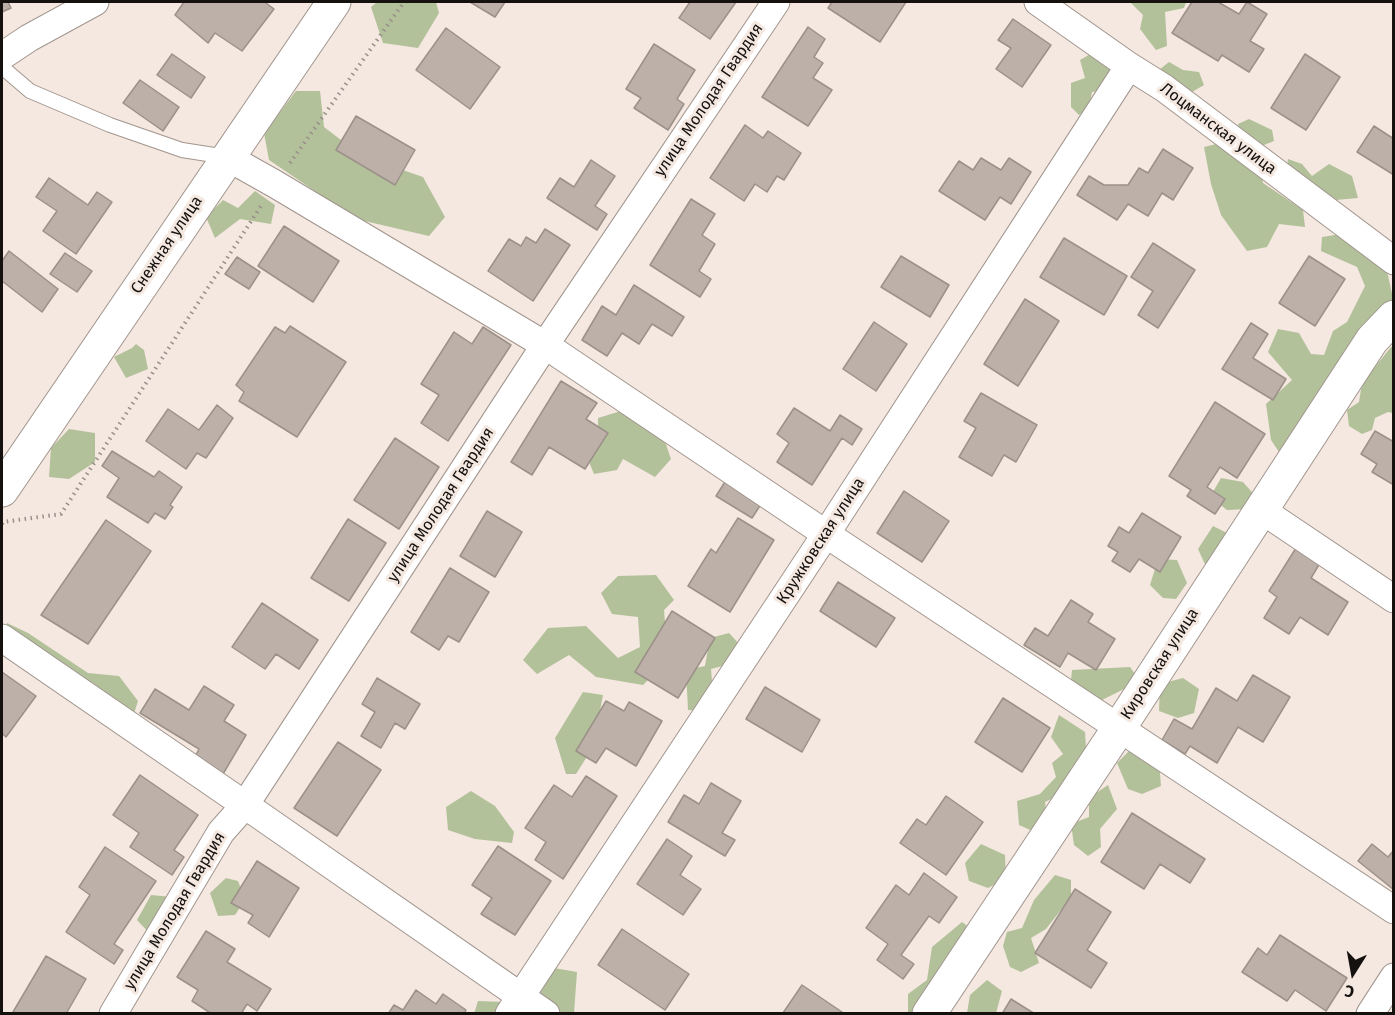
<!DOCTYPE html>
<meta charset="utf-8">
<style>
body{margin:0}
#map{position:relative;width:1395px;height:1015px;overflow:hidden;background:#f4e8e0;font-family:"Fira Sans",sans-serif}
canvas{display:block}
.frame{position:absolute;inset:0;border:3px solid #15110f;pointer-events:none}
.north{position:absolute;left:1323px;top:943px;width:60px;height:60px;-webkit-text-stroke:4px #f4e8e0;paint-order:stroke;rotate:191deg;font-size:16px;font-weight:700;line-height:24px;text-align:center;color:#15110f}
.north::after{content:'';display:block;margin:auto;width:21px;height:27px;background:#15110f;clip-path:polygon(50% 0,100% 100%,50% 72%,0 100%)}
</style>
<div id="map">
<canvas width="1395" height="1015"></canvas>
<div class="frame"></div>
<div class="north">С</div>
</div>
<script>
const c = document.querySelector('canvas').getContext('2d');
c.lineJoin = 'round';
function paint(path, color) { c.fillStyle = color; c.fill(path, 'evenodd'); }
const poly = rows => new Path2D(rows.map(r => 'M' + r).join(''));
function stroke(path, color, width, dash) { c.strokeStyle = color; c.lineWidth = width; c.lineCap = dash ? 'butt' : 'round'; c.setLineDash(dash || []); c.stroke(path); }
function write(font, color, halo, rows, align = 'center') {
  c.font = font + ' "Fira Sans",sans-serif'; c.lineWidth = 6; c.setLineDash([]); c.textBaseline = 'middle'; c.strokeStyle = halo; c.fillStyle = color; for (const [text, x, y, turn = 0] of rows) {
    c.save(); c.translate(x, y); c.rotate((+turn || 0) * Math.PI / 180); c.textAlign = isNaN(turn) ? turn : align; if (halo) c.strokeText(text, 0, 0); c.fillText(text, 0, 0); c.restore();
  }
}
const green = poly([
 [377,2,436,2,439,13,418,48,383,43,371,7],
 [1131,2,1186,2,1184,8,1165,12,1167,46,1156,50,1140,29,1143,15,1131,3],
 [1094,52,1113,66,1106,90,1092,92,1089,108,1079,115,1071,107,1071,83,1085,78,1080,60],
 [1169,62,1183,70,1199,72,1204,85,1187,95,1155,73],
 [296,91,320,91,324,127,362,156,423,177,445,217,429,236,356,219,269,160,264,133],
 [1249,119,1272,130,1274,141,1259,147,1243,139,1238,124],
 [1229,141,1260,166,1263,183,1303,210,1305,227,1279,224,1267,247,1247,251,1221,215,1211,184,1204,147],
 [1288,159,1302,164,1312,176,1329,164,1352,176,1358,198,1325,201,1311,181,1295,180,1286,174],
 [255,191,275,205,271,224,240,219,215,238,206,217,223,200,238,208],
 [1341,234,1387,271,1393,298,1393,305,1285,461,1271,440,1266,404,1292,380,1268,352,1278,329,1299,333,1311,354,1324,355,1333,331,1347,322,1365,286,1357,267,1321,251,1322,237],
 [136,344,144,350,148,369,126,378,114,357,132,348],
 [1391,347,1393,347,1393,413,1388,412,1375,418,1372,430,1362,434,1349,426,1347,410,1359,402,1362,383],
 [621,411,663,436,671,459,655,477,623,459,617,470,594,474,586,455,598,440,598,418],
 [69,429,95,433,95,462,69,479,49,477,51,448],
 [1221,478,1243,482,1258,499,1248,509,1227,510,1210,497],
 [1213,526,1231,535,1209,573,1198,549],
 [1158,559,1177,560,1187,583,1176,599,1163,598,1150,585],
 [656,575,674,600,664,610,667,648,662,666,643,685,596,677,569,655,537,674,523,660,548,628,586,626,618,658,640,647,638,617,612,614,601,593,618,576],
 [7,623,28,633,88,673,119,676,138,701,132,720,103,709,94,683,63,684,2,643],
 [729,633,742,647,730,664,711,669,712,681,705,711,688,710,686,670,705,666,710,638],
 [1130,667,1140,681,1102,700,1071,680,1072,670],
 [1183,678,1199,689,1194,713,1178,718,1159,711,1160,684],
 [583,692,603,695,593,747,576,774,566,774,555,738],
 [1059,715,1085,732,1087,764,1070,790,1045,802,1047,819,1037,833,1019,825,1017,801,1040,794,1056,777,1052,763,1063,754,1051,737],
 [1137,743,1158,750,1161,786,1142,794,1128,789,1117,763],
 [1108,785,1117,809,1100,829,1101,847,1088,856,1074,845,1071,824,1089,817,1089,798],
 [471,791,495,806,514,832,512,843,475,839,448,830,446,807],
 [981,844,1005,855,1006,879,988,888,969,881,965,863],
 [1055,875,1071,880,1071,897,1046,929,1031,938,1039,963,1021,972,1010,967,1003,946,1007,932,1022,928,1034,900],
 [226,878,238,881,245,900,235,915,218,916,210,893],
 [151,895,172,897,153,937,137,920],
 [962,922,974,931,920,1013,908,1013,908,994,927,980,932,947],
 [554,968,577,972,574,1013,529,1014,529,1012],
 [987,980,1002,991,996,1013,967,1013,970,995],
 [478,1001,503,1002,505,1013,474,1014]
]);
const building = poly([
 [2,2,8,2,11,8,2,12,2,2],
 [184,2,266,2,266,3,274,9,242,51,215,33,208,43,175,15,184,2],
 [470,2,505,2,495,17,470,2],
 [690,2,736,2,710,39,679,18,690,2],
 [832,2,906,2,880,42,828,8,832,2],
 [1192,2,1218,2,1239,14,1247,2,1267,14,1250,41,1264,49,1249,72,1222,55,1218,61,1172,33,1192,2],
 [1013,19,1051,45,1022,87,996,69,1011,48,998,40,1013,19],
 [808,27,825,39,814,57,823,63,813,78,832,90,808,126,762,97,808,27],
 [446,28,500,67,470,109,416,70,446,28],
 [654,44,695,70,677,99,684,104,668,130,634,108,641,98,626,89,654,44],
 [172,54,205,77,191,98,157,75,172,54],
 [1305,54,1340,77,1306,130,1271,108,1305,54],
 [140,80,179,107,163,131,123,103,140,80],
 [356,116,415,150,395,185,336,150,356,116],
 [745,125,763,138,768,131,801,153,784,180,777,176,767,192,755,184,744,201,710,178,745,125],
 [1374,126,1394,139,1394,175,1357,152,1374,126],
 [1163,149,1193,168,1173,200,1162,193,1148,216,1128,204,1117,220,1077,195,1089,176,1104,185,1128,185,1139,168,1148,173,1163,149],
 [981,158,1001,170,1009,158,1031,172,1011,204,1000,197,985,220,939,191,959,161,973,170,981,158],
 [591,160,615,176,595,206,607,214,597,230,547,198,560,178,574,187,591,160],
 [49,178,88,205,97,192,112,202,76,254,43,231,57,211,36,197,49,178],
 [691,199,715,214,702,235,715,244,699,271,711,279,700,297,650,265,691,199],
 [284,226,339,261,313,302,258,266,284,226],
 [545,229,570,245,533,301,488,271,509,239,521,246,526,237,536,243,545,229],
 [1064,238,1127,276,1104,315,1040,277,1064,238],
 [1153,243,1195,270,1158,328,1138,315,1153,291,1131,277,1153,243],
 [9,251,58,289,42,312,2,281,2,261,9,251],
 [65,253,92,271,77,292,50,274,65,253],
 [901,256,949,285,930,317,881,287,901,256],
 [1309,256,1345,279,1315,326,1279,303,1309,256],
 [237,257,260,272,249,289,225,274,237,257],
 [634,285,684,317,672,336,652,324,639,344,622,333,607,356,582,340,602,306,616,315,634,285],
 [1025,299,1059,321,1018,386,984,364,1025,299],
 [874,322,907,344,876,391,843,369,874,322],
 [1251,323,1268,334,1253,358,1286,379,1273,400,1222,369,1251,323],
 [290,326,346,362,297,437,239,401,244,392,236,385,275,327,285,333,290,326],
 [483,327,511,345,448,441,421,423,439,395,421,384,454,332,472,344,483,327],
 [561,381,597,403,586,419,608,433,585,469,549,447,532,475,511,462,561,381],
 [981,393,1037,425,1016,462,1004,455,992,476,959,457,976,428,964,421,981,393],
 [1215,402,1265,434,1237,478,1220,467,1207,487,1225,499,1215,514,1187,496,1191,490,1169,476,1215,402],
 [217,405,233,418,206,458,197,453,186,469,146,441,168,409,199,430,217,405],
 [794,408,830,431,840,415,862,429,852,445,842,438,812,485,777,462,789,443,777,434,794,408],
 [1375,431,1394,442,1394,485,1372,472,1377,464,1361,454,1375,431],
 [395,438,439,467,399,529,354,500,395,438],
 [112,451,154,477,159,471,182,487,170,505,173,507,165,519,155,513,148,523,107,497,119,478,102,466,112,451],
 [730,474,767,495,752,518,716,496,730,474],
 [904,491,949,521,922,562,877,533,904,491],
 [487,511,522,532,495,577,460,556,487,511],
 [1142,513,1181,537,1160,572,1139,559,1130,572,1112,561,1118,552,1108,546,1119,527,1129,533,1142,513],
 [738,518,774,540,730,612,688,586,711,549,716,553,738,518],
 [348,519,386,543,349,601,311,578,348,519],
 [106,520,151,551,88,644,41,615,106,520],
 [1296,548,1320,563,1311,578,1348,602,1328,635,1300,617,1289,634,1264,618,1277,597,1269,591,1296,548],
 [450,568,489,592,459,642,448,636,439,650,411,632,450,568],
 [838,582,895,618,876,647,820,611,838,582],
 [1071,600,1093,614,1088,622,1115,639,1096,670,1068,653,1060,667,1024,645,1035,628,1048,636,1071,600],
 [262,603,318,640,299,669,276,654,265,669,232,647,262,603],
 [672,611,715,638,678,698,635,672,672,611],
 [2,672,36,696,6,737,2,733,2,672],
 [1253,675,1290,697,1263,742,1238,727,1217,763,1190,746,1185,754,1162,740,1174,719,1192,729,1216,688,1237,701,1253,675],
 [377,678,420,704,405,729,395,723,381,748,361,736,375,712,362,704,377,678],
 [204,686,234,705,224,721,246,735,223,774,195,757,199,749,140,713,155,689,189,710,204,686],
 [765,687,820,720,802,752,746,719,765,687],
 [1003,698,1050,728,1022,772,975,742,1003,698],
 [606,701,624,711,629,702,662,721,636,766,606,748,596,763,576,751,606,701],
 [338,742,381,770,337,836,294,808,338,742],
 [140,775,198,815,174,850,184,857,172,875,130,847,139,833,113,815,140,775],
 [586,776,617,796,563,879,535,860,546,842,525,828,554,785,572,797,586,776],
 [711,783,741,801,722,833,735,840,725,856,668,822,684,795,699,804,711,783],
 [946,796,983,822,946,875,900,843,917,819,926,825,946,796],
 [1132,813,1205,859,1190,883,1160,864,1144,889,1101,862,1132,813],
 [667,839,692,856,680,875,701,889,683,915,637,884,667,839],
 [1372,844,1388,857,1394,850,1394,890,1358,861,1372,844],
 [498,846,551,881,515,935,481,914,492,898,472,885,498,846],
 [105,847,156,881,114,944,123,950,114,964,66,932,90,895,79,887,105,847],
 [257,861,299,888,269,937,248,923,253,915,231,903,257,861],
 [924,873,957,897,939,923,929,916,901,955,914,964,903,979,877,960,888,944,866,928,896,885,909,895,924,873],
 [1075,889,1111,912,1087,950,1107,963,1091,988,1035,953,1075,889],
 [622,929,689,974,665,1010,598,965,622,929],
 [206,931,235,949,227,962,271,989,257,1011,247,1004,241,1014,212,1014,192,1001,198,990,177,977,206,931],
 [1280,935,1347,978,1326,1011,1295,990,1287,1001,1242,972,1258,948,1267,955,1280,935],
 [46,956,86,979,66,1014,15,1014,13,1012,46,956],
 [802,985,845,1014,783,1013,802,985],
 [416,990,436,1004,443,994,466,1010,464,1014,388,1014,394,1005,403,1010,416,990],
 [1011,999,1035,1014,1002,1014,1011,999]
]);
const path = poly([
 [290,163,404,2],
 [2,524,3,522,61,514,261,206]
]);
const service = poly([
 [2,67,30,91,110,125,182,150,227,157]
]);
const minor = poly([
 [1038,2,1129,66,1164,88,1394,261],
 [2,56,29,38,95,2],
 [227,157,275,184,545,345,826,534,1394,910],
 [1260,509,1394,599],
 [2,638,245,805,546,1014],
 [113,1014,221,832,245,805,545,345,776,2],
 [509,1014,826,534,1129,66],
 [1370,1014,1394,977]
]);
const tertiary = poly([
 [2,490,334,2],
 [929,1014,1119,728,1372,340,1394,317]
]);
const streetNames = [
 ["улица Молодая Гвардия",709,100,-56],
 ["Лоцманская улица",1218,129,37],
 ["Снежная улица",167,245,-56],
 ["улица Молодая Гвардия",441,505,-57],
 ["Кружковская улица",821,541,-57],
 ["Кировская улица",1160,664,-57],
 ["улица Молодая Гвардия",175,911,-59]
];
paint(green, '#b3c19a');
paint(building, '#bcb0a8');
stroke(building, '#9c9189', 1.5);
stroke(service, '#a1958e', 16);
stroke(minor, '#a1958e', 29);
stroke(tertiary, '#a1958e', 35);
stroke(path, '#988f8a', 4, [1.5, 4.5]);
stroke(service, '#fff', 14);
stroke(minor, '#fff', 27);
stroke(tertiary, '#fff', 33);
write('16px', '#15110f', '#f4e8e0', streetNames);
</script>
